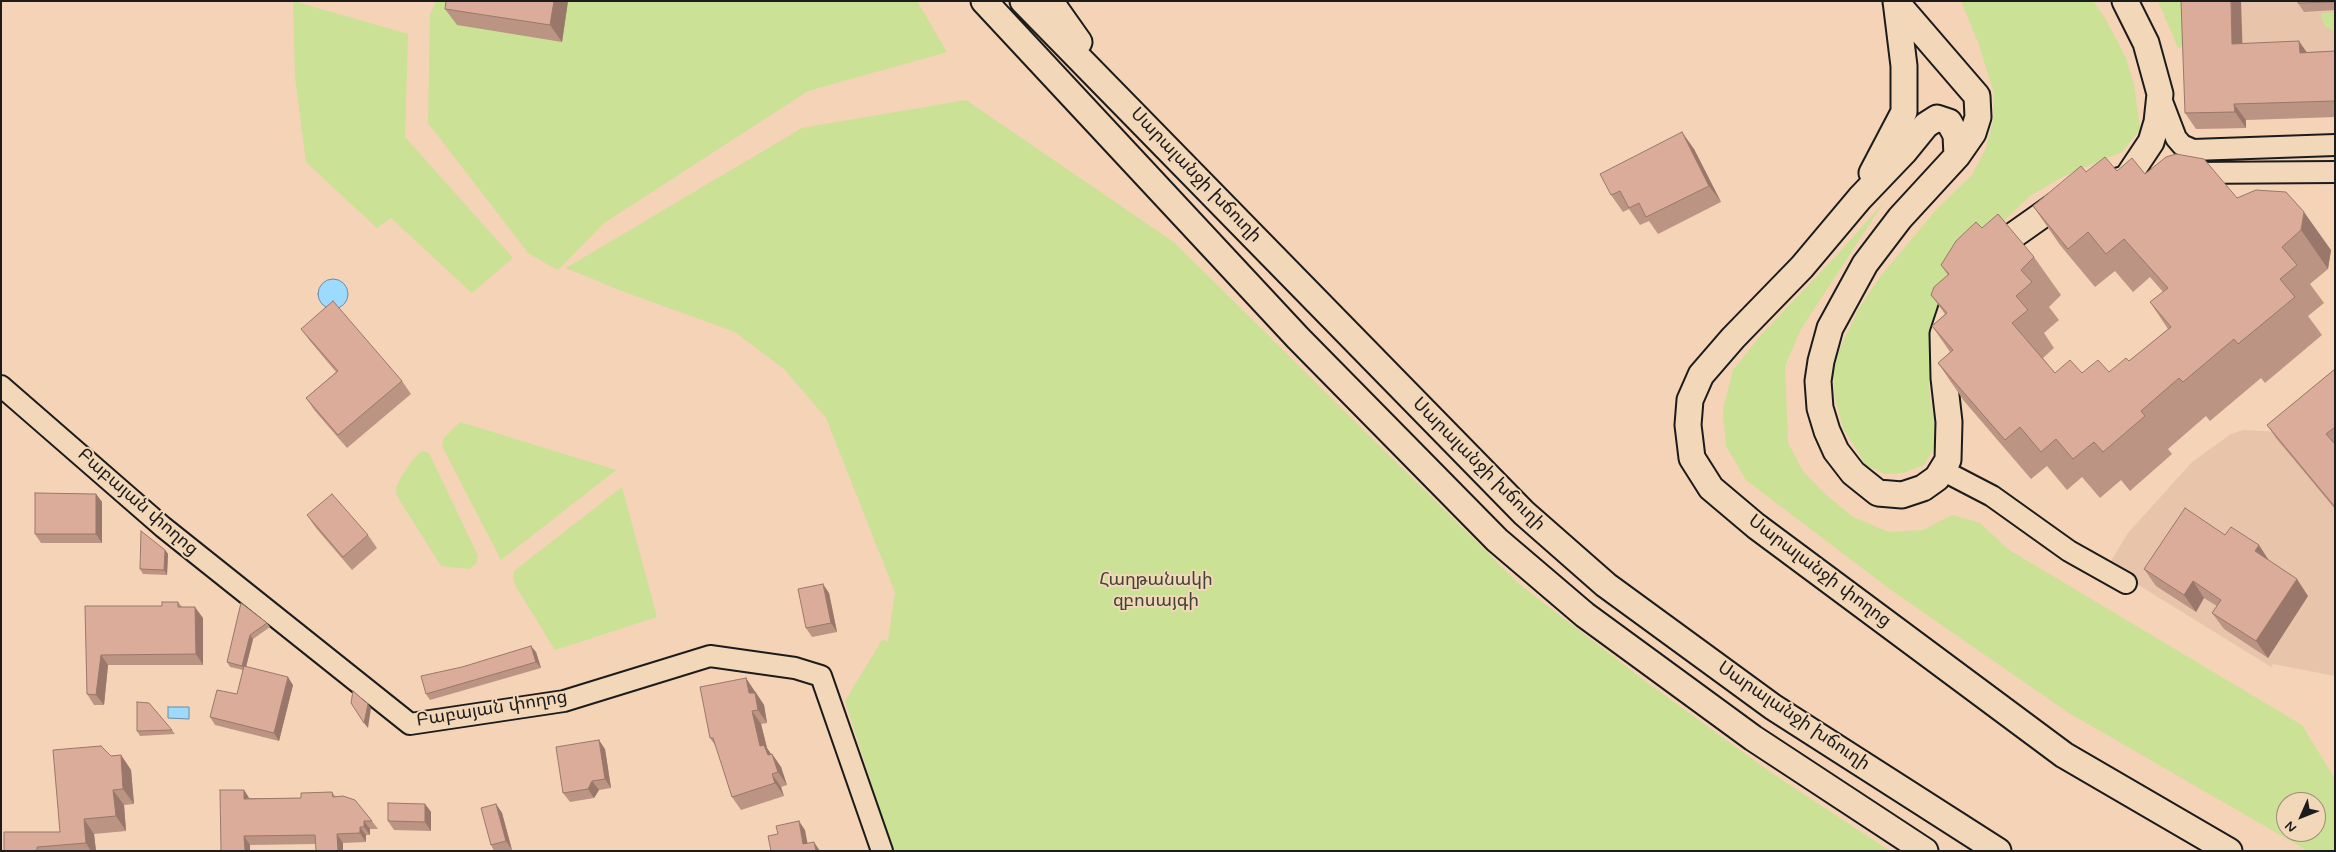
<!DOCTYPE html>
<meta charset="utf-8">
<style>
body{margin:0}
#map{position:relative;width:2336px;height:852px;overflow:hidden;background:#f4d3b7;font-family:Mynerve,sans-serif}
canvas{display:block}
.frame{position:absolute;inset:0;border:2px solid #1c1c1c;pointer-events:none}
.north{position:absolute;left:2276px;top:792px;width:50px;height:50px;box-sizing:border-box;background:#f2d7b9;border:1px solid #9c8c7a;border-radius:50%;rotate:226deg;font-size:14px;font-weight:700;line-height:20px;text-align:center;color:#1c1c1c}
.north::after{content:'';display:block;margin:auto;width:18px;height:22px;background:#1c1c1c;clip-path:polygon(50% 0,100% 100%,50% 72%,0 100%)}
</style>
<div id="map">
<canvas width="2336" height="852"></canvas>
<div class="frame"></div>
<div class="north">N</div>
</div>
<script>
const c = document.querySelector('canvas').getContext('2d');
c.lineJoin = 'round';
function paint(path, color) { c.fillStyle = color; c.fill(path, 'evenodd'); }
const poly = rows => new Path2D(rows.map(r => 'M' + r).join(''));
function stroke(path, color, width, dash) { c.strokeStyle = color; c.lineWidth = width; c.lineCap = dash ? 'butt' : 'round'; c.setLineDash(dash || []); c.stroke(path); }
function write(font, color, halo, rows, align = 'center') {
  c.font = font + ' Mynerve,"Noto Sans Armenian",sans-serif'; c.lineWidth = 4; c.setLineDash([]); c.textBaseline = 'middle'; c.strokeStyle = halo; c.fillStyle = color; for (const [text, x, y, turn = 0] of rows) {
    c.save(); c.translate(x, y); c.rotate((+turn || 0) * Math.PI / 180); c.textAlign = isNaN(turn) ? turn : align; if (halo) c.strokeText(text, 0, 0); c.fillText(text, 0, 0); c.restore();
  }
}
const built = poly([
 [2191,1,2335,1,2335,117,2246,120,2246,128,2196,129],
 [2335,388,2335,676,2273,664,2271,667,2108,566,2128,533,2192,462,2231,434,2243,430,2282,432]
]);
const green = poly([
 [293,1,408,34,405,137,513,258,472,293,391,218,377,228,306,162,295,77],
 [437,1,917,1,947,52,808,91,604,223,558,270,529,254,428,123,430,14],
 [1961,1,2093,1,2105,18,2126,58,2134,84,2140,129,2122,152,2064,176,2031,195,1967,256,1935,320,1929,357,1929,389,1937,442,1924,465,1903,473,1885,474,1866,465,1843,428,1835,399,1832,365,1858,310,1880,277,1936,210,1972,175,1986,148,1993,121,1994,93,1978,42],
 [2158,1,2183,1,2185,47,2178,48],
 [2335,12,2335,32,2326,27,2321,19,2321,13],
 [966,100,1175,243,1519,584,1645,681,1773,774,1890,851,893,851,845,701,882,640,888,641,895,592,826,418,784,369,735,332,622,291,566,268,802,128],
 [1884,202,1801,329,1785,366,1788,443,1803,471,1825,494,1853,517,1889,532,1923,530,1952,515,1980,523,2009,550,2302,725,2335,779,2335,851,2308,851,2069,713,1891,590,1746,480,1726,446,1723,409,1733,370,1761,335,1837,255],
 [2286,802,2316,802,2316,832,2286,832],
 [460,422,616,470,501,560,442,446,444,438],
 [422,451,429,453,478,556,476,564,469,569,441,566,397,496,396,488,401,477,414,458],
 [622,487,657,617,555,650,515,585,513,578,514,571]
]);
const water = poly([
 '318 294a15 15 0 1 1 30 0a15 15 0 1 1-30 0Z',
 [168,707,189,707,189,719,168,718,168,707]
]);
const minor = poly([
 [2160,96,2176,138,2182,145,2193,150,2335,145],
 [2189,173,2335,172],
 [1,386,163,527,410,724,564,701,710,656,795,668,821,676,882,851],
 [1942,470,1992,496,2069,551,2126,583]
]);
const major = poly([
 [984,1,1298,338,1497,540,1585,615,1753,738,1925,851],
 [1023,1,1524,513,1606,585,1773,707,1998,851],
 [1050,1,1079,42],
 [1896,2,1977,96,1978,117,1973,133,1957,156,1900,218,1865,264,1830,328,1821,361,1818,381,1820,408,1827,431,1836,451,1853,473,1878,493,1902,495,1923,488,1937,478,1948,460,1949,422,1944,378,1943,334,1951,310],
 [1957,156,1956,135,1949,122,1937,118,1926,125,1904,152,1860,198,1802,267,1733,338,1701,375,1690,400,1688,425,1692,458,1711,488,1756,526,2064,755,2229,851],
 [1872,173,1904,112,1904,66,1896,1],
 [2112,183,2127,178,2151,142,2157,122,2160,94,2146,43,2125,1],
 [1987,254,2055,206,2070,200]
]);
const wall = poly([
 [568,1,562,42,457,25,445,9],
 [2335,1,2335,10,2304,12,2298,3],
 [2243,43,2307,52,2335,51,2335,117,2246,120,2246,128,2196,129,2185,113],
 [1694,149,1721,202,1658,234,1649,221,1640,225,1629,209,1623,212,1611,195],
 [2117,171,2145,174,2237,198,2256,190,2331,250,2328,269,2310,284,2324,303,2308,316,2322,335,2265,383,2261,378,2210,421,2206,416,2168,449,2172,454,2130,491,2121,480,2100,498,2082,477,2067,490,2047,466,2031,479,1964,401,1938,363,1950,352,1932,326,1945,314,1931,295,1948,275,1941,265,1982,228,2034,257,2061,295,2049,307,2059,320,2044,333,2054,348,2043,358,2055,373,2082,373,2109,372,2129,361,2168,329,2150,302,2163,292,2150,277,2133,292,2115,271,2095,287,2060,245,2033,206,2086,172],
 [301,329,402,381,411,394,347,448,315,411,306,398,336,372,310,341],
 [2335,369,2335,509,2276,438,2267,425],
 [96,494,102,502,102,543,41,543,35,534],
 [307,515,368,535,377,548,352,570,316,528],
 [2225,535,2270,562,2308,596,2268,658,2224,629,2212,613,2217,606,2204,598,2196,612,2156,586,2144,569],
 [165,550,168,554,167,575,143,574,140,569],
 [829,593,837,632,812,637,806,628],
 [178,602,182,607,203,618,203,665,108,665,104,705,94,705,87,694,85,606,162,606],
 [241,603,267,623,270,627,253,639,246,667,293,685,279,741,215,725,210,717,237,694,243,670,230,667,227,662],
 [536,652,541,668,430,700,426,694,462,667],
 [755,691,764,705,767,723,761,724,767,748,771,754,772,754,781,767,787,785,781,787,784,796,741,810,732,797,717,748,710,738],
 [172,730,175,734,140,736,137,731],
 [605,749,611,788,599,790,594,798,570,802,563,793],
 [121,755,131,770,134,804,124,805,126,831,94,834,96,851,4,851,60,832,111,756],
 [244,790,249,798,301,798,332,792,335,796,372,821,378,829,370,829,370,835,366,835,366,842,343,843,343,851,316,851,316,844,250,845,221,851],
 [425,804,431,812,431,831,394,830,388,821],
 [496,804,502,813,512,850,494,851,491,845]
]);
const shadedWall = poly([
 [554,1,568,1,562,42,550,25],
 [2231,1,2241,1,2243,60,2232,44],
 [2299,41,2310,57,2300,53],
 [2234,104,2246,120,2246,128,2235,112],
 [1682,132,1694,149,1721,202,1709,186],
 [2304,212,2331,250,2328,269,2301,230],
 [96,494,102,502,102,543,96,534],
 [2259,545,2270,562,2255,551],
 [165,550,168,554,167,575,164,570],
 [2297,579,2308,596,2268,658,2256,641],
 [2193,581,2204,598,2196,612,2184,595],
 [823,584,829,593,837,632,831,623],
 [195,607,203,618,203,665,196,654],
 [250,635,253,639,245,671,242,666],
 [531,646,536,652,541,668,536,662],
 [101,655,108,665,104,705,96,695],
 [288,677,293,685,279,741,274,733],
 [746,678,764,705,767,723,758,710,749,693],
 [368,704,371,708,368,728,364,723],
 [752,711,761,724,767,748,773,757,772,754,781,767,787,785,760,746],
 [599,740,605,749,611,788,605,779],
 [121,755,131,770,134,804,123,789],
 [772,774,781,787,784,796,775,783],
 [592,781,599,790,594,798,588,789],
 [113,790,124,805,126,831,116,816],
 [244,790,249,798,244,799],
 [425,804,431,812,431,831,425,822],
 [496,804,502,813,512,850,506,841],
 [84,819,94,834,96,851,91,851,86,843],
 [364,821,370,829,370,835,364,827],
 [799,821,805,830,809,851,803,844],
 [360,827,366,835,366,842,360,833],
 [337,834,343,843,343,851,338,851],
 [244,836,250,845,250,851,245,851],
 [814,842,820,851,816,851]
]);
const building = poly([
 [446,1,554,1,550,25,445,9,446,1],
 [2181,1,2231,1,2232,44,2299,41,2300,53,2335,51,2335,101,2234,104,2235,112,2185,113,2181,1],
 [2298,1,2335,1,2335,2,2298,3,2298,1],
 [1682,132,1709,186,1646,217,1639,203,1629,208,1620,191,1611,195,1600,174,1682,132],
 [2176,154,2204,159,2237,198,2256,190,2286,192,2304,212,2301,230,2282,247,2297,265,2280,279,2295,297,2238,344,2234,339,2183,382,2179,378,2141,411,2145,416,2103,452,2094,442,2073,459,2056,439,2041,452,2020,427,2005,440,1938,363,1953,350,1932,326,1947,313,1931,295,1934,287,1949,274,1941,265,1956,241,1976,222,1982,228,1998,214,2034,257,2021,270,2032,282,2016,296,2028,310,2012,323,2055,373,2070,360,2082,373,2098,360,2109,372,2126,358,2129,361,2171,327,2150,302,2168,288,2124,239,2106,254,2088,232,2068,249,2033,206,2081,166,2086,172,2105,157,2117,171,2132,158,2145,174,2166,157,2176,154],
 [333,301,402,381,338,435,306,398,338,371,301,329,333,301],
 [2335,369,2335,427,2326,434,2335,444,2335,507,2267,425,2335,369],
 [35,493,96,494,96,534,35,534,35,493],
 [332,494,368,535,343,557,307,515,332,494],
 [2185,508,2225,535,2231,527,2259,545,2255,551,2297,579,2256,641,2212,613,2221,600,2193,581,2184,595,2144,569,2185,508],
 [141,531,165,550,164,570,140,569,141,531],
 [823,584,831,623,806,628,798,589,823,584],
 [162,602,178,602,178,607,195,607,196,654,101,655,96,695,87,694,85,606,162,606,162,602],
 [241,603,267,623,250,635,242,666,227,662,241,603],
 [531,646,536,662,426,694,421,676,462,667,531,646],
 [244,666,288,677,274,733,210,717,217,690,237,694,244,666],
 [746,678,749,693,755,693,758,710,752,711,760,746,764,745,768,755,772,754,778,772,772,774,775,783,732,797,713,738,710,738,700,687,746,678],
 [353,691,368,704,364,723,351,703,353,691],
 [137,702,149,703,172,730,137,731,137,702],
 [599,740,605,779,592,781,588,789,563,793,556,747,599,740],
 [101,746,111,756,121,755,123,789,113,790,116,816,84,819,86,843,37,847,37,851,4,851,4,832,60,832,53,750,101,746],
 [220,790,244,790,244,799,301,798,301,793,332,792,333,797,343,796,355,800,372,821,364,821,364,827,360,827,360,833,337,834,338,851,316,851,315,835,244,836,245,851,221,851,220,790],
 [388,803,425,804,425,822,388,821,388,803],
 [496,804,506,841,491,845,481,808,496,804],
 [799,821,803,844,814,842,816,851,771,851,768,836,778,834,776,826,799,821]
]);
const streetNames = [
 ["Սարալանջի խճուղի",1195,176,46],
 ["Սարալանջի խճուղի",1478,465,45],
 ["Բաբայան փողոց",137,503,41],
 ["Սարալանջի փողոց",1819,572,37],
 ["Բաբայան փողոց",492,710,-9],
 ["Սարալանջի խճուղի",1793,717,34]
];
const parkNames = [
 ["Հաղթանակի",1156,581],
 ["զբոսայգի",1156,602]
];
paint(built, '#e8c4ab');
paint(green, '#cae196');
paint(water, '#9ed9fe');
stroke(water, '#6a8da4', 1);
stroke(minor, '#1c1c1c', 24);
stroke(major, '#1c1c1c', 29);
stroke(minor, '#f2d7b9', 20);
stroke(major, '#f2d7b9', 25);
paint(wall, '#bc9484');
paint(shadedWall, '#99786b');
paint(building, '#dbac99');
stroke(building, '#99786b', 1);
write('18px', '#1c1c1c', '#f2d7b9', streetNames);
write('18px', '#3f4334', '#f2d7b9', parkNames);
</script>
